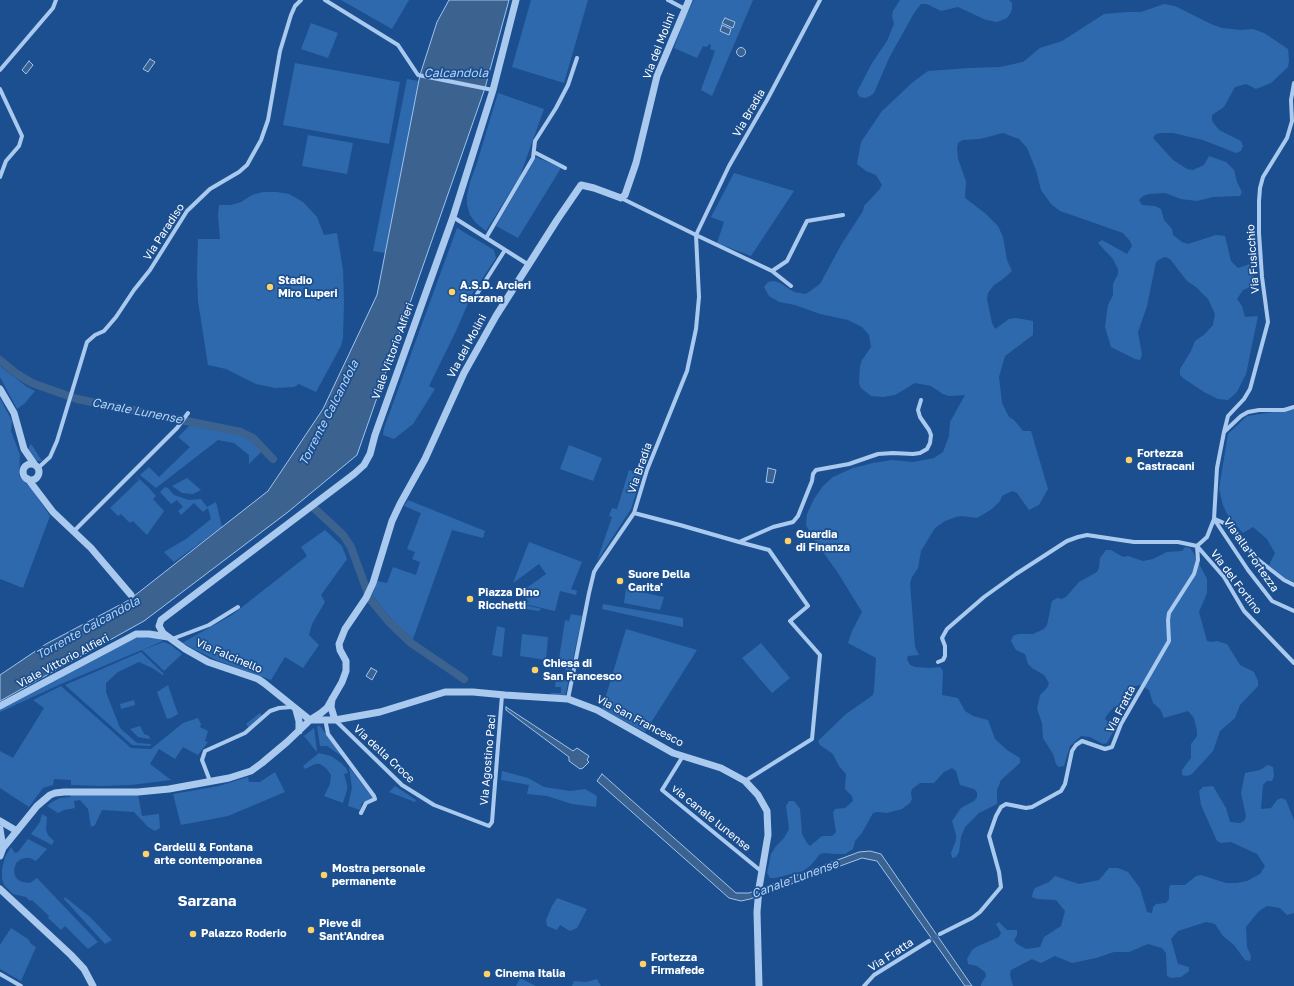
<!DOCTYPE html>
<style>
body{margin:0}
canvas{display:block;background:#1b4f8f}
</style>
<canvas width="1294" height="986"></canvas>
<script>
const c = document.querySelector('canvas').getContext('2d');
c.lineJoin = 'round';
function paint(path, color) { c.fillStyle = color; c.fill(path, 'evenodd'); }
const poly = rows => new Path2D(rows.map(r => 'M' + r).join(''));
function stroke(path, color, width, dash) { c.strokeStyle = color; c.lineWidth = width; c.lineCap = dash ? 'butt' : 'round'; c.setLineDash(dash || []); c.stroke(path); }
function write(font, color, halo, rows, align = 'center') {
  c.font = font + ' "Golos Text",sans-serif'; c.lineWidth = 3.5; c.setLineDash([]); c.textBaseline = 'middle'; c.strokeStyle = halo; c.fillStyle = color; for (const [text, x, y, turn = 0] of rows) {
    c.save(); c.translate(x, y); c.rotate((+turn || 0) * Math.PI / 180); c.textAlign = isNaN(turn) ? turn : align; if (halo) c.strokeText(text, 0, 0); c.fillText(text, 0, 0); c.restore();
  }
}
const green = poly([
 [341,0,409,0,392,29],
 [531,0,588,0,564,83,512,67],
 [694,0,753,0,712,96,701,90,715,51,710,49,711,45,709,44,707,47,703,46,697,58,674,48,685,18],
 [900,0,1009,0,1012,3,1012,9,1010,14,1007,18,997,22,986,20,958,7,941,11,927,4,921,4,914,13,889,58,874,93,870,96,865,98,860,97,857,92,872,63,887,41,894,24,892,16,893,11],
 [1164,4,1175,6,1211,24,1222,28,1241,30,1253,29,1264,33,1288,49,1289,61,1288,67,1271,83,1256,89,1246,84,1235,87,1224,107,1212,115,1212,121,1219,130,1241,141,1243,146,1241,151,1236,153,1203,140,1173,133,1161,133,1156,134,1153,138,1173,160,1187,169,1193,170,1204,165,1209,156,1226,162,1234,170,1237,182,1242,192,1240,196,1213,197,1197,201,1181,199,1165,193,1149,194,1143,196,1139,200,1142,205,1155,206,1161,209,1164,220,1172,229,1173,235,1182,242,1188,244,1216,235,1225,236,1231,261,1238,268,1250,264,1250,273,1254,276,1255,282,1253,286,1243,290,1237,299,1242,306,1245,317,1258,316,1246,374,1237,392,1228,400,1218,399,1204,392,1183,378,1180,375,1180,369,1191,351,1195,341,1205,334,1213,325,1215,314,1208,299,1196,287,1187,281,1170,259,1165,257,1160,259,1156,262,1147,306,1138,332,1142,355,1140,360,1135,359,1111,347,1105,327,1108,305,1113,295,1113,284,1118,274,1118,269,1113,259,1098,243,1102,240,1127,254,1132,246,1130,241,1123,233,1060,211,1051,204,1041,190,1036,170,1027,148,1019,139,1003,133,980,139,963,140,958,143,957,148,958,159,966,181,965,198,986,214,998,226,1003,237,1007,260,1012,271,1003,279,994,285,988,293,987,299,992,323,995,329,1009,319,1016,318,1033,321,1033,335,1005,356,999,377,1002,403,1009,417,1014,420,1023,431,1031,431,1048,489,1039,505,1029,510,1017,493,1012,491,1002,496,1000,501,992,509,977,518,962,516,956,517,945,521,935,528,921,551,918,568,912,577,910,583,915,647,919,655,908,656,907,659,910,665,915,667,931,668,940,667,943,671,942,695,958,698,965,711,973,716,988,720,995,739,1007,750,1020,758,1020,763,1001,780,997,790,997,804,979,813,965,827,961,837,959,852,956,857,952,858,951,853,956,840,956,835,952,821,961,808,974,801,977,797,977,792,974,789,960,785,956,771,952,768,944,772,934,783,920,783,912,789,911,793,912,799,910,803,902,809,887,813,878,812,873,813,862,833,855,841,853,849,845,854,835,854,825,853,820,854,811,865,803,871,775,878,770,878,767,873,771,854,776,846,784,838,789,829,786,806,789,801,794,801,800,809,802,834,807,843,810,846,822,836,832,836,836,832,833,813,835,809,845,808,853,801,852,796,845,789,846,774,839,766,833,754,820,745,818,741,846,714,873,695,874,690,876,658,848,643,852,631,862,612,838,573,813,538,806,525,807,514,814,499,823,486,833,477,853,468,873,463,892,460,913,462,934,458,943,452,949,436,950,422,965,395,949,396,943,394,931,386,915,383,895,395,883,397,871,396,861,388,859,383,860,366,862,360,871,347,869,335,862,327,848,320,820,314,795,305,779,302,769,296,764,287,768,282,774,281,780,283,794,292,806,294,820,284,841,245,863,211,864,206,879,190,882,185,876,175,866,171,857,164,861,142,882,111,913,82,928,71,970,68,1000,67,1023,62,1040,48,1062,41,1104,14,1127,12,1141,12],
 [311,23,338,33,328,58,301,49],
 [295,63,400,82,389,144,283,125],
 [407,79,419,81,391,224,385,253,373,251],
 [498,93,544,109,520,176,486,231,476,223,470,215,467,205,467,195,470,182,477,163],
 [308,135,353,143,347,174,302,166],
 [536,157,561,168,518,238,496,226],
 [734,173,794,191,751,256,717,243,724,222,711,217],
 [263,192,277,192,289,194,303,202,317,217,324,235,337,233,343,270,344,301,343,338,341,346,316,392,299,384,294,387,275,388,256,384,226,369,208,365,198,301,197,273,198,239,220,239,218,215,219,205,231,205,241,202,252,195],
 [457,228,494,250,496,258,472,294,456,331,429,386,435,389,413,424,394,439,383,435,384,428],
 [0,366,27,387,35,391,25,403,17,409,0,377],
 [0,398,12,421,11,431,20,455,19,476,31,488,50,516,23,588,0,579],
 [1294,409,1294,582,1284,578,1269,565,1275,553,1267,539,1253,527,1243,533,1229,518,1223,505,1219,489,1228,434,1247,416],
 [190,425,236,433,250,439,262,451,249,464,249,455,234,443,218,440,156,488,140,475,149,467,159,477,190,447,178,437],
 [31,444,35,450,42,461,37,461,29,450,29,447],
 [569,445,602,458,593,481,560,469],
 [629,470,642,474,631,509,597,561,612,517,609,516,612,508,617,509],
 [136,476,149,488,156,496,153,499,164,511,147,535,133,521,130,523,121,514,118,516,110,508,139,480],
 [187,478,201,490,193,494,182,493,172,486],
 [165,487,168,488,174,495,189,500,201,499,207,507,216,502,222,527,174,562,164,552,186,539,211,519,208,508,203,512,194,503,181,515,178,511,183,507,177,500,171,504,160,492],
 [408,500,485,531,483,538,452,530,413,639,395,623,372,595,377,581,387,583,393,567,416,575,420,562,412,559,415,552,407,549,421,513,404,506],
 [325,530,342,546,347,559,321,595,325,602,312,624,309,635,319,645,303,668,285,657,271,680,216,660,182,643,232,615,307,556,301,547],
 [529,542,582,562,571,589,577,591,576,595,560,591,555,611,516,602,529,602,521,592,546,574,539,564,513,583],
 [1185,547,1190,548,1193,552,1207,579,1207,593,1199,612,1207,641,1212,642,1217,641,1227,644,1240,665,1254,672,1258,681,1258,686,1240,705,1235,718,1220,731,1213,751,1192,774,1187,776,1182,775,1182,770,1191,758,1191,744,1197,736,1197,731,1194,718,1188,711,1164,718,1160,709,1153,703,1149,690,1140,685,1135,686,1127,705,1123,708,1114,707,1107,715,1105,719,1113,726,1114,730,1107,743,1103,744,1090,737,1081,736,1070,746,1064,766,1059,767,1056,764,1053,754,1043,738,1042,723,1037,709,1040,695,1047,688,1049,683,1044,675,1032,668,1028,664,1025,654,1016,650,1011,641,1013,636,1018,634,1033,634,1044,629,1047,625,1052,601,1057,598,1062,599,1066,597,1079,582,1097,572,1099,568,1100,558,1106,550,1111,550,1123,557,1128,556,1143,561,1153,559,1167,552,1182,551],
 [626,589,664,597,660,610,624,603],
 [516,603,542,609,538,611,515,607],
 [603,604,683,618,683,627,602,609],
 [571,614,582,616,565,697,550,696,551,693,561,693,561,687,555,687,556,676,565,677,566,665,556,664,557,659,559,659,565,620,569,621],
 [497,626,505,628,502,657,492,655],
 [626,629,697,650,645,732,602,709],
 [522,634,548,637,546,660,520,656],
 [139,636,155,637,163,641,61,684,0,712,0,709],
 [164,642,171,645,182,654,164,671,142,650],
 [761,643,790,678,772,693,742,658],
 [141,652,164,674,163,675,152,668,139,662,118,672,106,683,106,692,120,728,137,743,151,744,150,746,132,745,65,685],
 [168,685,178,714,171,718,167,719,157,692],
 [61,686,131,748,151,749,183,723,198,718,201,724,200,727,208,731,205,741,208,742,198,755,183,747,175,759,159,749,150,764,171,780,131,785,101,786,71,785,71,780,54,779,53,785,43,788,29,807,0,788,0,751,13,758,44,708,33,700],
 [134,700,135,705,121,709,120,704],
 [260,713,262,716,249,728,246,724],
 [140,726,144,734,149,736,150,739,138,737,130,729],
 [317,726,320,726,343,757,327,746,320,746],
 [314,728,317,751,316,751,304,736],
 [319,753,331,756,341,763,346,768,348,773,344,774,347,785,347,790,343,803,324,796,330,784,331,775,326,768,320,764,315,764,305,769,303,766],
 [1268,765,1273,767,1274,776,1272,781,1267,781,1263,785,1261,809,1271,808,1277,800,1281,798,1286,800,1294,820,1294,913,1287,915,1280,908,1267,906,1259,911,1246,927,1247,947,1251,956,1250,961,1245,960,1234,945,1223,936,1215,924,1206,922,1178,931,1171,939,1178,964,1189,967,1189,971,1181,977,1171,978,1167,976,1166,953,1162,948,1148,944,1129,952,1114,952,1096,958,1072,963,1055,956,1041,963,1032,959,1011,970,1010,975,1013,986,981,986,981,984,986,976,985,972,977,966,968,964,967,959,972,950,976,947,999,937,1001,933,996,924,999,922,1007,930,1017,930,1017,935,1014,940,1017,944,1026,949,1040,947,1044,937,1061,926,1065,911,1056,900,1037,899,1032,897,1033,892,1035,888,1049,882,1055,876,1079,884,1099,880,1109,868,1118,868,1128,872,1140,888,1147,912,1152,913,1153,907,1156,904,1166,903,1169,899,1169,890,1170,885,1185,885,1196,876,1201,875,1226,883,1237,883,1247,881,1260,874,1265,866,1257,854,1231,842,1221,843,1217,841,1201,805,1199,791,1203,787,1213,786,1226,808,1230,822,1240,823,1244,821,1246,816,1241,793,1245,773,1260,770],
 [349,767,373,798,362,803,360,810,348,806,352,788],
 [502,771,528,778,544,787,570,791,585,789,597,796,596,807,572,804,547,796,527,794,529,785,501,780],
 [275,772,285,792,228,816,181,825,173,794,219,786,248,777,249,782,260,782],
 [395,786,416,800,415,802,389,792],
 [71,795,138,795,142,816,159,814,160,828,155,831,148,827,134,812,102,810,95,825,91,827,88,809,80,800,74,801,75,808,64,810,58,813,47,806,52,802,60,798,70,797],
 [42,814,47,817,46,830,48,835,54,841,52,845,31,834,40,822],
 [28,839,47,849,36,861,30,858,26,858,21,859,16,863,14,870,15,876,18,880,23,882,30,883,37,878,98,942,88,949,65,926,61,930,48,918,49,916,32,900,30,901,26,897,13,894,4,885,2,878,2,869,5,857,11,847,15,853,18,852],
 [65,897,90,917,112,940,105,944,64,899],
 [557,898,587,909,577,928,570,931,560,925,557,930,547,926,546,920,552,906],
 [11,928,28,939,31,944,36,947,21,981,0,969,0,945],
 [520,978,536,986,516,986],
 [597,979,601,986,572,986,574,981,586,982]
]);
const water = poly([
 [449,0,509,0,485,88,357,455,288,512,144,621,0,701,0,675,46,644,129,600,268,491,323,409,377,295,420,75,437,22,449,0],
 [725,18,735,22,733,28,722,23,725,18],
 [722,25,731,29,729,35,720,31,722,25],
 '736.5 52a4.5 4.5 0 1 1 9 0a4.5 4.5 0 1 1-9 0Z',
 [150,59,155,62,148,72,143,69,150,59],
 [29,61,33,65,26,74,22,70,29,61],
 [768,468,776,470,773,483,766,482,768,468],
 [371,668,377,671,372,680,366,676,371,668],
 [506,707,573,751,577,748,589,756,587,760,589,762,583,768,580,769,569,761,569,757,506,710,506,707],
 [602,774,736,893,749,893,859,852,870,851,881,854,972,986,965,986,877,861,862,858,750,899,741,901,729,898,597,781,602,774]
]);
const canal = poly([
 [0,360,17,374,32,383,77,399,241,432,253,438,273,459],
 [314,508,343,535,351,547,370,599,389,622,411,643,464,679]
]);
const minorTunnel = poly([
 [929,941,940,934]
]);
const minor = poly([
 [325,0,398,45,418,75,493,90],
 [668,0,685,9],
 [0,70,53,8,56,0],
 [0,89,22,136,19,146,6,161,0,177],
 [534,152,565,168],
 [453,217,529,265],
 [486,238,533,158,535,141,556,108,568,85,577,58],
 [772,271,787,261,807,221,843,215],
 [791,286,772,271,696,235,729,166,767,100,820,0],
 [477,294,505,250],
 [1224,432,1241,416,1248,412,1259,410,1284,410,1294,407],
 [38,468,50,457,57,441,87,342,95,335,104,331,116,317,134,290,150,270,187,211,210,189,239,172,247,165,261,140,268,120,280,51,291,15,295,6,301,0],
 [634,513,680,525,739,542,773,527,793,522,798,516,812,481,813,474,816,470,849,464,878,454,893,453,913,454,920,453,927,449,930,443,931,435,929,430,920,417,918,410,921,400],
 [1214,519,1248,570,1272,601,1294,611],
 [1215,519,1226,524,1237,534,1256,558,1284,580,1294,585],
 [74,531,177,428,188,413],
 [739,542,769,550,808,606,790,621,820,655,812,739,745,781],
 [1197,546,1207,537,1214,519,1217,468,1224,432,1228,416,1244,399,1250,389,1268,322,1262,277,1259,233,1259,201,1260,188,1263,177,1287,138,1292,121,1291,100,1294,83],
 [172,639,209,625,238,607],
 [938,662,943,660,945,656,945,646,942,638,947,629,984,597,1016,574,1067,541,1078,537,1087,535,1134,542,1178,542,1197,546,1224,577,1244,611,1294,663],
 [568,699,589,593,594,572,597,567,634,513,647,470,687,371,696,329,699,297,696,235,621,198],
 [327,720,326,724,328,734,374,796,375,799,366,803,361,813],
 [335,720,402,785,434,805,489,826,492,822,502,695],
 [683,756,662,790,761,871],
 [210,781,202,760,205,751,245,733,270,711,279,708,292,707],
 [940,934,972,918,980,912,1001,887,999,872,989,836,996,816,1001,807,1006,804,1026,808,1032,807,1061,791,1065,784,1072,751,1076,745,1082,741,1105,749,1112,747,1121,724,1169,641,1168,620,1169,613,1194,574,1198,560,1197,546],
 [0,974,21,986],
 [864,986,874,975,929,941]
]);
const tertiary = poly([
 [516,0,493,90,453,217,375,435,370,454,364,465,354,474,161,620,159,626,163,633,185,649,208,662,258,679,264,683,310,720,335,720,380,712,445,692,473,692,505,695,568,699,597,710,673,753,721,768,745,781,758,795,767,811,768,835,759,888,757,912,759,986],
 [0,389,14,413,24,449,35,465],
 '23 472a8 8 0 1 1 16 0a8 8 0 1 1-16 0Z',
 [28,479,53,512,91,548,131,595],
 [332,699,331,707,335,720],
 [0,706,136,634,149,634,168,637],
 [296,710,299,721,299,731],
 [0,821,17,831],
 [0,829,3,848],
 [0,856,3,848,37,806,50,795,55,793,64,792,138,792,169,789,229,778,251,771,262,763,287,742,310,720,321,713,327,708,342,682,346,671,346,661,340,650,339,644,345,629,366,598,373,583,392,521,400,504,425,459,464,373,496,316,557,220,581,185,594,188,621,198,625,195,636,163,657,76,689,0],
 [0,889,71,955,84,969,93,986]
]);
const markers = [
 [270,287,4,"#ffd166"],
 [452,292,4,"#ffd166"],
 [1129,460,4,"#ffd166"],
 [788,541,4,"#ffd166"],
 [620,581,4,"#ffd166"],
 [470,599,4,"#ffd166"],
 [535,670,4,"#ffd166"],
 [146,854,4,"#ffd166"],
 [324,875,4,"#ffd166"],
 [311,930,4,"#ffd166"],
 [193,934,4,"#ffd166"],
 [643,964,4,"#ffd166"],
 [487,974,4,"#ffd166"]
];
const streetNames = [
 ["Via dei Molini",659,46,-69],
 ["Via Bradia",749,113,-60],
 ["Via Paradiso",164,232,-57],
 ["Via Fusicchio",1253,259,-94],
 ["Via dei Molini",467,346,-62],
 ["Viale Vittorio Alfieri",393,351,-70],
 ["Via Bradia",640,468,-71],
 ["Via alla Fortezza",1251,555,55],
 ["Via del Fortino",1236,582,53],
 ["Via Falcinello",229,656,23],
 ["Viale Vittorio Alfieri",63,661,-28],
 ["Via Fratta",1121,709,-63],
 ["Via San Francesco",640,721,28],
 ["Via della Croce",384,754,43],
 ["Via Agostino Paci",488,760,-85],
 ["via canale lunense",711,818,39],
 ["Via Fratta",891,955,-33]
];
const poiNames = [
 ["Stadio",278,281],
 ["Miro Luperi",278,294],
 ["A.S.D. Arcieri",460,286],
 ["Sarzana",460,299],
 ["Fortezza",1137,454],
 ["Castracani",1137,467],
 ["Guardia",796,535],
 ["di Finanza",796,548],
 ["Suore Della",628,575],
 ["Carita'",628,588],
 ["Piazza Dino",478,593],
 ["Ricchetti",478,606],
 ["Chiesa di",543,664],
 ["San Francesco",543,677],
 ["Cardelli & Fontana",154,848],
 ["arte contemporanea",154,861],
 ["Mostra personale",332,869],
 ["permanente",332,882],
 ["Pieve di",319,924],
 ["Sant'Andrea",319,937],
 ["Palazzo Roderio",201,934],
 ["Fortezza",651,958],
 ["Firmafede",651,971],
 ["Cinema Italia",495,974]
];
const waterNames = [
 ["Calcandola",456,73],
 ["Canale Lunense",137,411,11],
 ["Torrente Calcandola",329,413,-63],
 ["Torrente Calcandola",88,628,-29],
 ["Canale Lunense",795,879,-20]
];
const districtNames = [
 ["Sarzana",207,901]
];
paint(green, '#2e69ad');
paint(water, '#3c6290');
stroke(water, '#9cc4f0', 1);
stroke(canal, '#3c6290', 8);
stroke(minorTunnel, '#3d69a0', 4, [4, 2]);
stroke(minor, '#a9c9ee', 4);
stroke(tertiary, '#a9c9ee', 7);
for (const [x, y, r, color] of markers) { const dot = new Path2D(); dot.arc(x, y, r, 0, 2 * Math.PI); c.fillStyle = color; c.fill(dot); stroke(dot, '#1b4f8f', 1.5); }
write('11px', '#fff', '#1b4f8f', streetNames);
write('bold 11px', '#fff', '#1b4f8f', poiNames, 'left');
write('italic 12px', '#b5d3f5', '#1b4f8f', waterNames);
write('bold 15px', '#fff', '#1b4f8f', districtNames);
</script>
